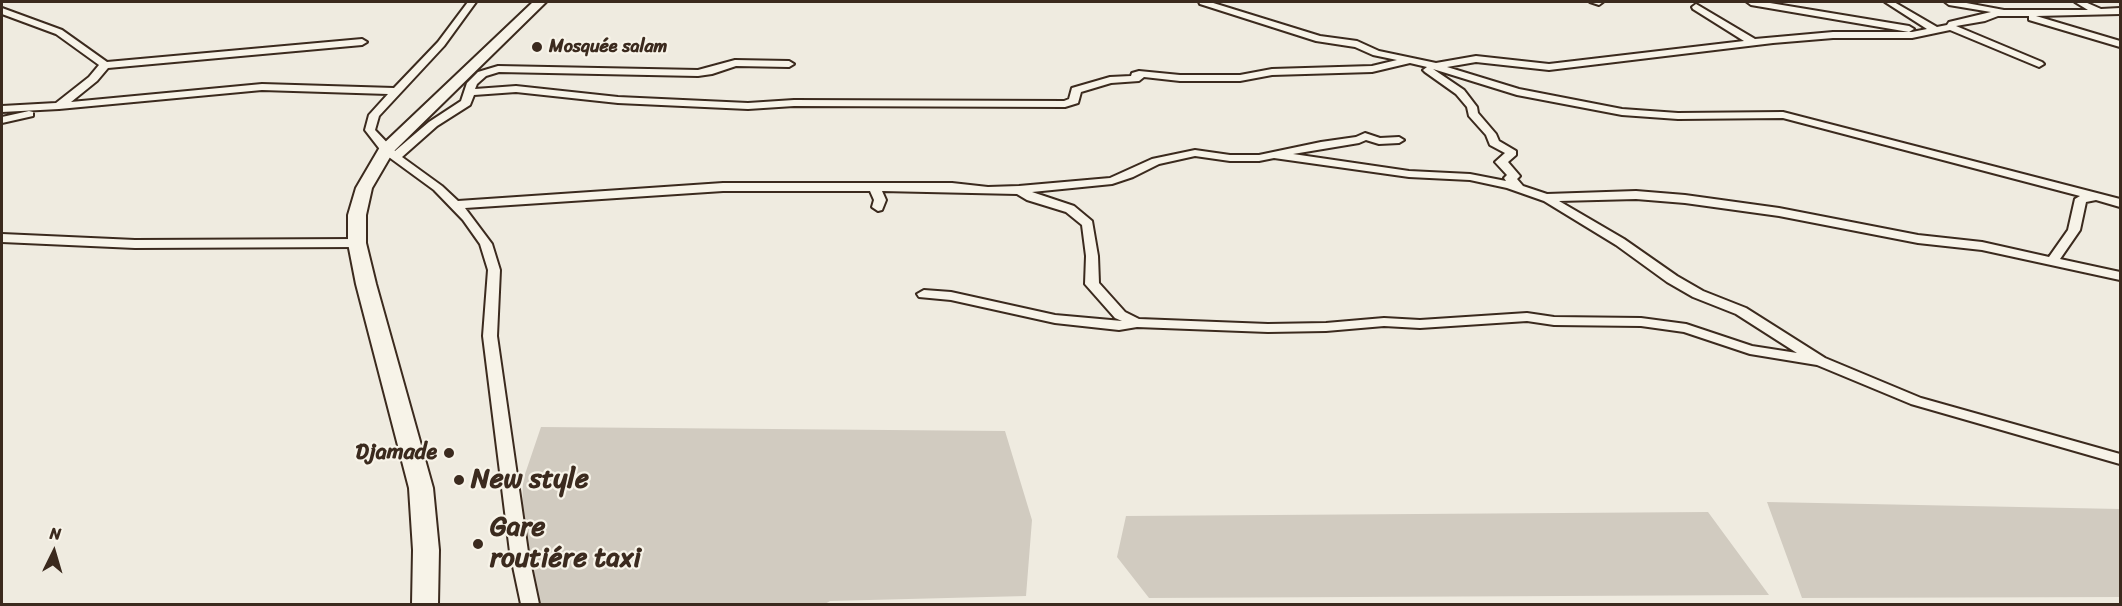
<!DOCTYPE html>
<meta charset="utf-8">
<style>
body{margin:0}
#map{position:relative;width:2122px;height:606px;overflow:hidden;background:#efebe0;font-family:Sriracha,sans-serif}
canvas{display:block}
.frame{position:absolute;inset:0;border:3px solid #3b2a1e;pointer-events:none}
.north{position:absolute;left:24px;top:522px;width:60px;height:60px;-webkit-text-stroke:4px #f7f3e8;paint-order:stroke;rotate:5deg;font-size:16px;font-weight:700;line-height:24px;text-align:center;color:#3b2a1e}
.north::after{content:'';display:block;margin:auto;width:21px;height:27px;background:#3b2a1e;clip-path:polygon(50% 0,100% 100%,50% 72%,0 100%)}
</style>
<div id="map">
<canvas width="2122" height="606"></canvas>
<div class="frame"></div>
<div class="north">N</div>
</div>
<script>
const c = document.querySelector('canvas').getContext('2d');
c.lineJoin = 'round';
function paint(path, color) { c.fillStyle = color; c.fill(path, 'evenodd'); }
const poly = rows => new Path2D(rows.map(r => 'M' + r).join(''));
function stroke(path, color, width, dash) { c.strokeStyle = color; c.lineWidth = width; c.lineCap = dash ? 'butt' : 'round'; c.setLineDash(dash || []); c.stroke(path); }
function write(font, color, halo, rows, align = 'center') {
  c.font = font + ' Sriracha,sans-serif'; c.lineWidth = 4.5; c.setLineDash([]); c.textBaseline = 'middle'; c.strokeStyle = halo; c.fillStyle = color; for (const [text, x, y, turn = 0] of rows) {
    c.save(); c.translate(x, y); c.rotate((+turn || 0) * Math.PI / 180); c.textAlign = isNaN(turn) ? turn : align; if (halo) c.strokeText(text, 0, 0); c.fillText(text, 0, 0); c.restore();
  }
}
const green = poly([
 [541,427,1005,431,1032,520,1026,596,830,601,825,604,528,604,520,580,523,480],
 [1767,502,2120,509,2120,597,1802,598],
 [1708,512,1769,595,1149,598,1117,557,1126,516]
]);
const minor = poly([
 [468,2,476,2,444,46,379,116,375,130,395,151,429,122,461,101,467,83,478,72,498,66,698,70,735,60,789,61,794,64,789,67,736,66,712,74,698,76,499,72,486,76,477,84,475,89,516,86,618,97,748,103,794,100,1064,101,1069,99,1072,88,1110,77,1131,76,1132,73,1139,71,1180,75,1240,75,1272,69,1372,66,1397,60,1373,55,1355,47,1316,41,1200,4,1199,2,1210,2,1320,36,1357,41,1379,51,1436,63,1476,56,1549,64,1744,41,1693,9,1692,7,1696,4,1755,39,1833,32,1912,32,1927,29,1885,2,1894,2,1937,27,1947,25,1949,22,1991,12,1949,5,1945,2,1961,2,2004,10,2088,10,2075,2,2085,2,2101,9,2120,8,2120,14,2036,16,2120,41,2120,47,2029,20,2029,16,1998,16,1985,21,1956,26,2042,62,2044,64,2039,67,1950,30,1912,38,1833,38,1773,43,1549,70,1476,62,1447,67,1519,89,1622,109,1678,113,1783,112,2120,199,2120,207,2096,200,2086,202,2080,230,2060,259,2120,272,2120,280,1982,250,1918,243,1779,216,1685,203,1636,199,1559,201,1624,239,1677,276,1703,291,1746,308,1825,358,1921,398,2120,454,2120,464,1911,404,1817,365,1750,354,1684,332,1641,326,1554,325,1527,321,1420,328,1384,326,1326,331,1268,332,1137,327,1119,330,1055,323,951,300,919,297,917,294,924,290,951,292,1055,315,1122,321,1115,318,1085,284,1086,256,1082,225,1066,212,1027,200,1017,194,882,191,886,200,882,210,878,211,872,207,874,200,870,191,723,191,465,208,492,244,500,270,497,336,528,552,539,604,521,604,510,552,483,336,488,270,480,244,463,220,434,190,382,152,365,130,369,115,388,94,262,90,59,109,2,112,2,106,56,103,89,77,99,65,56,34,2,14,2,8,62,30,107,62,362,39,367,42,362,45,108,68,97,81,71,102,262,84,394,88,438,42,468,2],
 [1410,63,1427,67,1423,70,1425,72,1456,94,1467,107,1469,116,1486,135,1490,145,1505,153,1495,162,1507,175,1504,178,1506,181,1470,174,1409,171,1293,154,1359,143,1366,140,1379,144,1399,143,1404,140,1399,137,1380,138,1365,133,1356,137,1321,142,1259,155,1230,155,1195,150,1152,159,1110,178,1019,186,988,187,952,183,723,183,458,201,442,186,402,157,437,126,470,105,474,95,516,92,618,103,748,109,794,106,1065,107,1078,103,1081,92,1111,83,1139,81,1144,77,1180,81,1240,81,1272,75,1372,72,1410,63],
 [1433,69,1517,95,1622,115,1678,119,1783,118,2080,196,2075,199,2068,230,2049,257,1982,242,1918,235,1779,208,1685,195,1636,191,1547,194,1523,186,1517,179,1520,176,1508,162,1516,155,1516,151,1499,141,1496,134,1478,113,1477,107,1464,90,1433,69],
 [1195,156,1230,161,1259,161,1274,158,1409,177,1470,180,1507,188,1544,201,1616,245,1667,282,1693,297,1736,314,1797,353,1752,346,1686,324,1641,318,1554,317,1527,313,1420,320,1384,318,1326,323,1268,324,1139,319,1125,312,1099,283,1098,256,1092,221,1074,206,1032,192,1112,184,1133,177,1159,164,1195,156],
 [1590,2,1603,2,1599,5,1590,2],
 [1747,2,1764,2,1909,26,1914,29,1909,32,1751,5,1747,2],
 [29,111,33,112,33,116,2,123,2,117,29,111],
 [2,234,135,240,357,239,363,243,357,247,135,248,2,242,2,234]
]);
const highway = poly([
 [533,2,546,2,393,152,372,188,366,215,366,243,376,284,433,488,439,550,438,604,412,604,413,550,409,488,356,284,348,243,348,215,356,188,380,147,533,2]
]);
const markers = [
 [537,47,6,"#3b2a1e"],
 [449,453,6,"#3b2a1e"],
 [459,480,6,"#3b2a1e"],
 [478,544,6,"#3b2a1e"]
];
const farPoinames = [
 ["Mosquée salam",549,47]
];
const poiNames = [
 ["Djamade",437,453]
];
const nearPoinames = [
 ["New style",471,480],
 ["Gare",490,528],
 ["routiére taxi",490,559]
];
paint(green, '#d1cbc0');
stroke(minor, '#3b2a1e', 4);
stroke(highway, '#3b2a1e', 4);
paint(minor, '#f7f3e8');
paint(highway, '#f7f3e8');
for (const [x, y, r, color] of markers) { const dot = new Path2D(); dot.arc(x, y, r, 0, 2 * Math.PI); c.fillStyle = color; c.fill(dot); stroke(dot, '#f7f3e8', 2); }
write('bold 18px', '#3b2a1e', '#f7f3e8', farPoinames, 'left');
write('bold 22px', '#3b2a1e', '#f7f3e8', poiNames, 'right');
write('bold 27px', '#3b2a1e', '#f7f3e8', nearPoinames, 'left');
</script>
